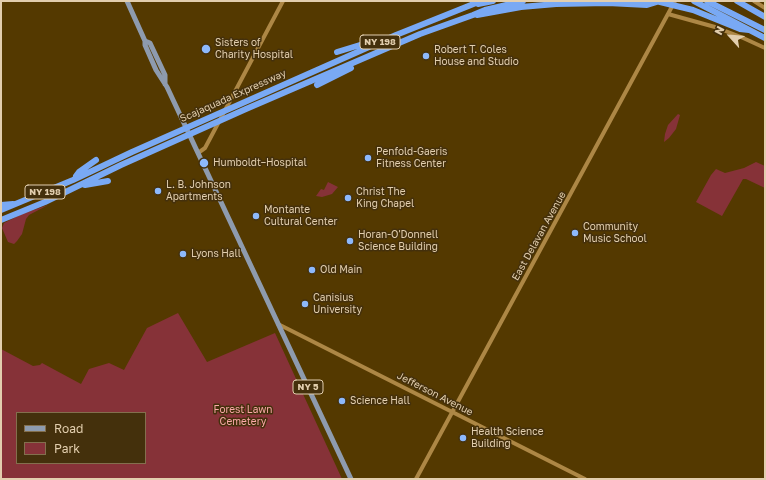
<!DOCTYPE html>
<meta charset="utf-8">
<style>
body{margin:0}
#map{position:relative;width:766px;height:480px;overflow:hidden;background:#543900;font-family:"Golos Text",sans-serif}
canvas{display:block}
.frame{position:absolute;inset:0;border:2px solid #e2ceae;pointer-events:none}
.legend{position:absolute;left:16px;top:412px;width:130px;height:52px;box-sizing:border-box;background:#44300c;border:1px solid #836f4d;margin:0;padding:5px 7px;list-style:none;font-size:12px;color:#e2ceae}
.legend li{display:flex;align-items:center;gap:8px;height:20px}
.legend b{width:20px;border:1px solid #836f4d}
.north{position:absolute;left:710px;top:16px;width:40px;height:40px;-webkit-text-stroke:3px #44300c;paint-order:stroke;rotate:297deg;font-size:11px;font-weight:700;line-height:16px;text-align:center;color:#e2ceae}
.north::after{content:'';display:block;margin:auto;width:14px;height:18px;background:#e2ceae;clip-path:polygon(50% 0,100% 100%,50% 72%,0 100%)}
</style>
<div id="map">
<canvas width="766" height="480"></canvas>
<div class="frame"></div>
<ul class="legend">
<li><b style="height:5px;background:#8e9bae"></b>Road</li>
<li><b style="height:11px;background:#863238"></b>Park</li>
</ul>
<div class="north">N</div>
</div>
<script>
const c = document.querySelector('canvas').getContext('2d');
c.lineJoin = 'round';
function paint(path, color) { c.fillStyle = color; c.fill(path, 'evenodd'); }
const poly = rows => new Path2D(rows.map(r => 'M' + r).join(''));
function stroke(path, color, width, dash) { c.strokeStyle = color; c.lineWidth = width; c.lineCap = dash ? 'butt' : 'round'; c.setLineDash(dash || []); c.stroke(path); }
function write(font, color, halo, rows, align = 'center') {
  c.font = font + ' "Golos Text",sans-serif'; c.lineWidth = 3; c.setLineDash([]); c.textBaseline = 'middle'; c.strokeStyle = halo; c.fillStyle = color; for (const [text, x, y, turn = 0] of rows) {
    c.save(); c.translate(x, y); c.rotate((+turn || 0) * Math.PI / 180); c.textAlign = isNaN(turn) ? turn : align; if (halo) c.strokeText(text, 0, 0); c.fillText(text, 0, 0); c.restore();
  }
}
const green = poly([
 [678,114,680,115,676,129,669,138,664,142,665,134,668,125],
 [756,162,765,166,765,188,746,179,743,179,722,216,696,202,711,175,716,169,725,173,744,168],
 [328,182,338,187,332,194,322,197,316,196,321,189,324,190],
 [48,205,29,215,26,219,22,234,17,241,14,244,8,242,2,228,4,223,22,214],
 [178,313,207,362,275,333,342,479,1,479,1,349,33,366,40,365,42,363,81,384,89,369,109,363,124,370,147,328],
 [17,413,145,413,145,463,17,463]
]);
const minor = poly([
 [754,1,765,8],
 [668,14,715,27,741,37,765,48],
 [198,153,205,148,283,1],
 [278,324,585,479],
 [416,479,675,1]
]);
const major = poly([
 [127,1,145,41,145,45,156,70,167,87,351,479],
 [145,41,150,43,165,75,165,84]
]);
const highway = poly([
 [656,1,693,10,740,29,749,30],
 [694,1,765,38],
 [707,1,765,30],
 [737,1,765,17],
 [478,4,493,1],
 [477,15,521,7,556,4,608,3,647,5,660,1],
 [337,52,373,41],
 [317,85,351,68],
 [76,176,79,172,96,160],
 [85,185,108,181],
 [1,205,13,204],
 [1,210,73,180,132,152,396,35,481,1],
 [1,220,45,202,121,165,246,109,420,34,473,15,485,10,523,1]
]);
const markers = [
 [206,49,5,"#8db9fc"],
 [426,56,4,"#8db9fc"],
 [368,158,4,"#8db9fc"],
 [204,163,5,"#8db9fc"],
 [158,191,4,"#8db9fc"],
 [348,198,4,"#8db9fc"],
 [256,216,4,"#8db9fc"],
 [575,233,4,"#8db9fc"],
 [350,241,4,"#8db9fc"],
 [183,254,4,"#8db9fc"],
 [312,270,4,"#8db9fc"],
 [305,304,4,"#8db9fc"],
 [342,401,4,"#8db9fc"],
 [463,438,4,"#8db9fc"]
];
const shields = [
 [380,42,40],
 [45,192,40],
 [308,387,30]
];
const shieldNames = [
 ["NY 198",380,42],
 ["NY 198",45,192],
 ["NY 5",308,387]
];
const poiNames = [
 ["Sisters of",215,43],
 ["Charity Hospital",215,55],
 ["Robert T. Coles",434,50],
 ["House and Studio",434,62],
 ["Penfold-Gaeris",376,152],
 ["Fitness Center",376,164],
 ["Humboldt–Hospital",213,163],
 ["L. B. Johnson",166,185],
 ["Apartments",166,197],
 ["Christ The",356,192],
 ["King Chapel",356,204],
 ["Montante",264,210],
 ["Cultural Center",264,222],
 ["Community",583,227],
 ["Music School",583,239],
 ["Horan-O'Donnell",358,235],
 ["Science Building",358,247],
 ["Lyons Hall",191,254],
 ["Old Main",320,270],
 ["Canisius",313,298],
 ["University",313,310],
 ["Science Hall",350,401],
 ["Health Science",471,432],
 ["Building",471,444]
];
const streetNames = [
 ["Scajaquada Expressway",233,96,-24],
 ["East Delavan Avenue",539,236,-61],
 ["Jefferson Avenue",435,394,27]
];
const parkNames = [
 ["Forest Lawn",243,410],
 ["Cemetery",243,422]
];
paint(green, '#863238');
stroke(minor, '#ad8745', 4);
stroke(major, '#8e9bae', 5);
stroke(highway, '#79a9f4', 6);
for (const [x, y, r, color] of markers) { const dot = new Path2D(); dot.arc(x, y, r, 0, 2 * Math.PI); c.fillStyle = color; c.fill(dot); stroke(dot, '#44300c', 1.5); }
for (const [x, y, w] of shields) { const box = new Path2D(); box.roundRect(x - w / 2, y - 7, w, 14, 3); c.fillStyle = '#44300c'; c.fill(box); stroke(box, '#e2ceae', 1); }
write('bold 9px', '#e2ceae', null, shieldNames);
write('10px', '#e2ceae', '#44300c', poiNames, 'left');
write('10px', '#e2ceae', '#44300c', streetNames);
write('10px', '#faa8a8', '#44300c', parkNames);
</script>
